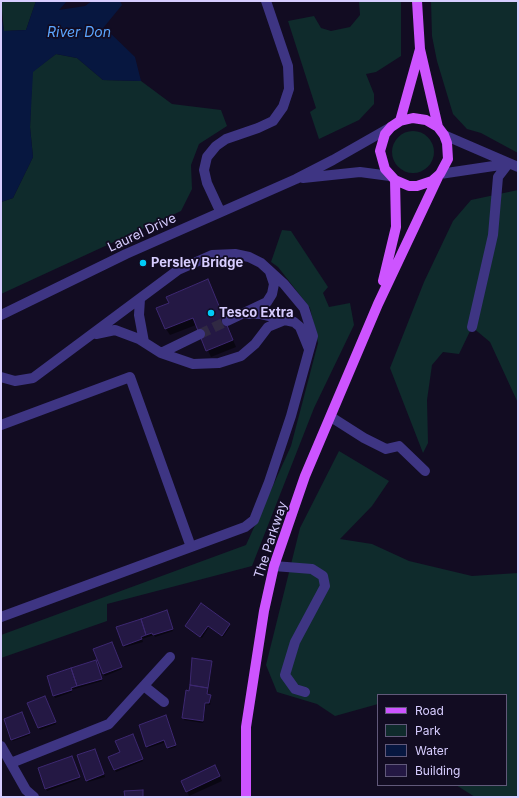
<!DOCTYPE html>
<style>
body{margin:0}
#map{position:relative;width:519px;height:798px;overflow:hidden;background:#120c22;font-family:Inter,sans-serif}
canvas{display:block}
.frame{position:absolute;inset:0;border:2px solid #d7cdff;pointer-events:none}
.legend{position:absolute;left:377px;top:694px;width:130px;height:92px;box-sizing:border-box;background:#120c22;border:1px solid #61597a;margin:0;padding:5px 7px;list-style:none;font-size:12px;color:#d7cdff}
.legend li{display:flex;align-items:center;gap:8px;height:20px}
.legend b{width:20px;border:1px solid #61597a}
</style>
<div id="map">
<canvas width="519" height="798"></canvas>
<div class="frame"></div>
<ul class="legend">
<li><b style="height:5px;background:#cd54ff"></b>Road</li>
<li><b style="height:11px;background:#0f2b2c"></b>Park</li>
<li><b style="height:11px;background:#071740"></b>Water</li>
<li><b style="height:11px;background:#241844"></b>Building</li>
</ul>
</div>
<script>
const c = document.querySelector('canvas').getContext('2d');
c.lineJoin = 'round';
function paint(path, color) { c.fillStyle = color; c.fill(path, 'evenodd'); }
const poly = rows => new Path2D(rows.map(r => 'M' + r).join(''));
function stroke(path, color, width, dash) { c.strokeStyle = color; c.lineWidth = width; c.lineCap = dash ? 'butt' : 'round'; c.setLineDash(dash || []); c.stroke(path); }
function write(font, color, halo, rows, align = 'center') {
  c.font = font + ' Inter,sans-serif'; c.lineWidth = 3.5; c.setLineDash([]); c.textBaseline = 'middle'; c.strokeStyle = halo; c.fillStyle = color; for (const [text, x, y, turn = 0] of rows) {
    c.save(); c.translate(x, y); c.rotate((+turn || 0) * Math.PI / 180); c.textAlign = isNaN(turn) ? turn : align; if (halo) c.strokeText(text, 0, 0); c.fillText(text, 0, 0); c.restore();
  }
}
const green = poly([
 [1,1,36,1,26,30,4,31],
 [359,1,401,1,401,56,376,72,366,74,374,94,374,104,359,120,319,139,310,112,316,108,288,21,314,16,321,28,331,31,350,27,360,15],
 [431,1,518,1,518,153,481,133,467,129,453,114,437,61,432,36],
 [56,54,77,58,103,80,141,81,172,104,221,110,227,126,199,144,191,165,192,189,181,211,1,294,1,202,13,198,33,157,30,127,32,72],
 '392 152a21 21 0 1 1 42 0a21 21 0 1 1-42 0Z',
 [518,190,518,403,490,342,472,327,459,354,443,352,432,365,427,400,428,443,423,453,390,368,424,282,453,221,471,200],
 [282,230,291,231,328,287,323,293,329,307,350,303,354,325,314,408,252,566,107,604,107,621,1,658,1,635,246,545,291,446,318,343,310,308,278,267,271,262],
 [339,451,389,481,372,506,340,539,372,544,409,561,472,576,518,573,518,797,475,797,456,785,506,785,506,695,378,695,378,704,335,716,317,704,277,692,266,665,300,528]
]);
const water = poly([
 [36,1,67,1,59,10,85,6,92,1,120,1,122,5,104,27,135,57,141,81,103,80,77,58,56,54,33,72,30,127,33,157,13,198,1,202,1,13,4,31,26,30]
]);
const shadow = poly([
 [208,281,236,347,211,357,196,325,170,335,166,329],
 [167,613,173,631,155,637,154,635,142,639,143,642,125,647,124,646],
 [229,625,230,627,223,637,209,627,202,638,186,626],
 [113,645,122,669,105,676,103,674],
 [212,662,208,695,211,698,210,705,206,704,203,723,184,720,187,691,189,692],
 [96,663,102,681,71,690,72,692,55,698,48,677],
 [45,697,56,724,40,730,29,703],
 [23,715,30,735,13,741,12,739],
 [166,718,176,747,169,749,166,742,148,748,147,746],
 [134,737,143,761,116,772,110,758,121,753],
 [96,752,105,777,88,782,87,780],
 [73,759,80,779,47,791,39,769],
 [218,771,222,781,189,796,187,791]
]);
const building = poly([
 [208,279,233,340,206,351,193,318,165,329,156,308,169,303,166,297,208,279],
 [201,603,230,624,222,636,208,626,200,637,185,626,201,603],
 [167,610,173,629,153,635,152,633,146,635,141,619,167,610],
 [141,619,146,635,141,637,142,639,123,646,116,627,141,619],
 [112,642,122,667,103,674,93,649,112,642],
 [192,658,212,661,208,688,190,685,192,658],
 [96,660,102,679,77,686,71,668,96,660],
 [71,668,77,686,71,688,72,690,53,696,47,676,71,668],
 [190,685,208,688,207,694,211,695,209,703,205,703,203,721,182,718,186,690,189,691,190,685],
 [45,696,56,722,38,728,27,703,45,696],
 [22,712,30,733,11,740,4,719,22,712],
 [166,715,176,745,167,748,164,740,146,747,139,725,166,715],
 [133,734,143,759,114,770,108,757,120,752,115,741,133,734],
 [95,749,104,774,86,781,77,755,95,749],
 [72,756,80,777,45,789,38,768,72,756],
 [215,765,220,776,186,792,181,781,215,765],
 [143,790,143,797,125,797,124,791,143,790]
]);
const minorTunnel = poly([
 [200,334,227,321]
]);
const minor = poly([
 [444,135,518,167],
 [440,174,507,164],
 [303,178,360,172,390,176],
 [220,211,207,183,204,170,207,157,216,146,226,139,258,128,273,121,283,107,289,89,288,66,266,1],
 [140,299,139,315,144,342],
 [246,314,260,314,285,320],
 [1,315,126,254,296,179,333,160,391,127],
 [227,321,267,302,272,294,274,284,270,272],
 [472,327,493,235,498,177,508,164],
 [96,334,115,330,139,339,161,353,193,364,219,363,241,356,255,344,268,327,285,320,294,322,300,327,309,349],
 [161,353,200,334],
 [1,377,15,381,33,378,178,270,212,255,235,254,249,257,261,263,284,284,304,308,313,336,291,416,269,482,254,520,245,527,1,617],
 [331,417,364,438,386,449,399,446,425,471],
 [1,425,130,377,191,547],
 [274,566,312,569,323,576,325,586,295,642,285,675,295,689,305,692],
 [144,686,164,702],
 [1,746,26,790,34,797],
 [11,763,109,724,170,657]
]);
const major = poly([
 [417,1,420,49,438,127],
 [400,121,413,118,426,120,438,127,444,135,447,143,448,159,440,174,432,181,417,186,409,186,395,180,385,169,380,151,385,134,391,127,400,121,420,49],
 [383,281,396,227,395,180],
 [246,797,246,727,264,611,274,566,305,476,378,304,438,177]
]);
const markers = [
 [143,263,4,"#00ccf8"],
 [211,313,4,"#00ccf8"]
];
const streetNames = [
 ["Laurel Drive",142,233,-25],
 ["The Parkway",271,540,-72]
];
const poiNames = [
 ["Persley Bridge",151,263],
 ["Tesco Extra",219,313]
];
const waterNames = [
 ["River Don",79,33]
];
paint(green, '#0f2b2c');
paint(water, '#071740');
paint(shadow, '#0007');
paint(building, '#241844');
stroke(building, '#3d2871', 1);
stroke(minorTunnel, '#302943', 10, [10, 5]);
stroke(minor, '#3e3583', 10);
stroke(major, '#cd54ff', 10);
for (const [x, y, r, color] of markers) { const dot = new Path2D(); dot.arc(x, y, r, 0, 2 * Math.PI); c.fillStyle = color; c.fill(dot); stroke(dot, '#120c22', 1.5); }
write('13px', '#d7cdff', '#120c22', streetNames);
write('bold 13px', '#d7cdff', '#120c22', poiNames, 'left');
write('italic 14px', '#5ba6ff', '#120c22', waterNames);
</script>
